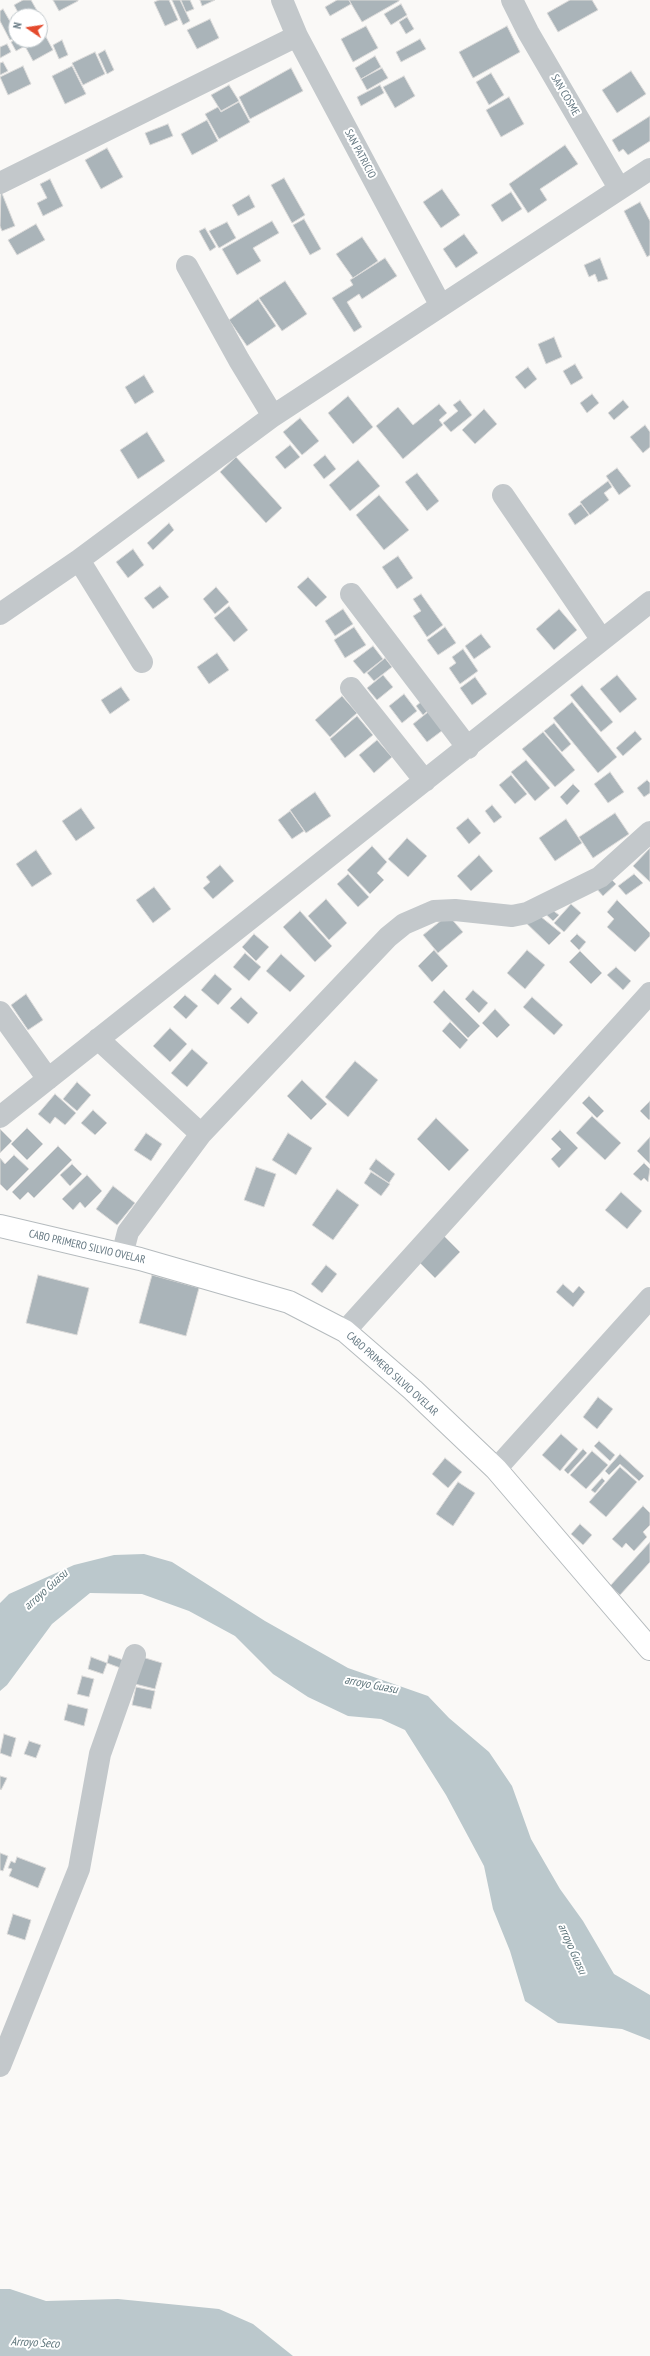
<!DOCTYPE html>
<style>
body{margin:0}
#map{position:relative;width:650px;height:2356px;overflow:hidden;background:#faf9f7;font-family:"PT Sans Narrow",sans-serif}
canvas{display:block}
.north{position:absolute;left:8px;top:8px;width:40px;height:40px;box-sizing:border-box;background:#fff;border:1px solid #c1c9cd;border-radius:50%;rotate:283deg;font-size:11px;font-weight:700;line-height:16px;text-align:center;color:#657882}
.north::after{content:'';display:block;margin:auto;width:14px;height:18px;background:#e44a2d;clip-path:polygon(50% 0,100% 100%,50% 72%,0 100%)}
</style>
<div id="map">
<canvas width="650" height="2356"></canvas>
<div class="north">N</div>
</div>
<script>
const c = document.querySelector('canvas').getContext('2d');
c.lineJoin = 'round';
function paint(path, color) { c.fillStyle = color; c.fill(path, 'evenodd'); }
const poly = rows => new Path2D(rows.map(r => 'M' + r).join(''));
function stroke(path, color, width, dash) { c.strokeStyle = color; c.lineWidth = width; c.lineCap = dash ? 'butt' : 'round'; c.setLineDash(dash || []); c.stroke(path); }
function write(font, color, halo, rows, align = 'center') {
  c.font = font + ' "PT Sans Narrow",sans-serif'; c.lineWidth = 4; c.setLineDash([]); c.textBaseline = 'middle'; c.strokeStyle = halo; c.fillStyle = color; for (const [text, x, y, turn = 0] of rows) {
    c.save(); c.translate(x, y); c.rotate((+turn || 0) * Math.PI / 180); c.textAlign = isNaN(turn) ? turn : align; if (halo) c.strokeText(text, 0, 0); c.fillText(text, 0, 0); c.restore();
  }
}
const water = poly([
 [144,1554,172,1562,265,1621,348,1668,428,1696,449,1718,489,1752,512,1786,531,1839,560,1889,583,1921,614,1974,650,1995,650,2040,622,2029,558,2023,525,2001,510,1951,493,1909,484,1866,446,1795,405,1730,381,1719,348,1716,308,1697,273,1674,235,1636,189,1611,142,1594,90,1593,52,1624,7,1685,0,1691,0,1603,9,1594,74,1565,114,1555],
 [0,2289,10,2289,46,2301,118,2299,219,2309,253,2324,293,2356,0,2356]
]);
const building = poly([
 [23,0,31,0,40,16,20,16,14,5,23,0],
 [53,0,78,0,78,1,59,11,53,0],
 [159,0,169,0,178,20,165,26,154,2,159,0],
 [172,0,180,0,190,21,183,25,172,0],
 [181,0,190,0,194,9,186,12,181,0],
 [200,0,215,0,202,6,200,0],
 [337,0,349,0,351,4,330,16,325,7,337,0],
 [349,0,399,0,399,1,362,22,349,0],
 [570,0,592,0,598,10,558,32,547,13,570,0],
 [401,4,407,15,391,25,384,14,401,4],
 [3,9,16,32,16,37,10,40,0,21,0,11,3,9],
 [407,17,414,29,406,34,399,22,407,17],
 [210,19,219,38,197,49,187,30,210,19],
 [366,26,378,48,353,62,341,39,366,26],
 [507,26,520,52,473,78,459,52,507,26],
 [46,37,53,50,33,61,26,48,46,37],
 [16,39,31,40,32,42,16,51,11,42,16,39],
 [420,39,426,49,401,62,396,52,420,39],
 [62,40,68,55,59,59,53,45,62,40],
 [7,44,11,52,0,58,0,47,7,44],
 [105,50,114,70,107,74,98,54,105,50],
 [95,52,105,74,83,85,72,63,95,52],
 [375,56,381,67,361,79,355,68,375,56],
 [3,62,8,71,0,75,0,63,3,62],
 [23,66,31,84,8,95,0,77,23,66],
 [72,66,86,94,65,104,52,76,72,66],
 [291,68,303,91,250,119,239,97,291,68],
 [382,68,388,78,367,90,361,79,382,68],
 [631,71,646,94,617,113,602,90,631,71],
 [491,73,504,95,489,105,476,82,491,73],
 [404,76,415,96,395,108,383,87,404,76],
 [229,85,239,101,221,111,211,95,229,85],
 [380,85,384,93,361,106,357,97,380,85],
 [509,97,524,124,501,137,486,110,509,97],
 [239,102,250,122,219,139,205,114,218,107,221,112,239,102],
 [650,116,650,141,628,155,623,149,619,152,612,140,650,116],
 [207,120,218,141,192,155,181,134,207,120],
 [168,124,173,136,150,145,145,133,168,124],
 [565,145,578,164,540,189,547,200,528,213,509,184,565,145],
 [107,148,123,177,101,189,85,160,107,148],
 [284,178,305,215,292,223,271,185,284,178],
 [50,179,63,206,43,216,37,203,47,198,40,184,50,179],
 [442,189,460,215,441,228,423,202,442,189],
 [1,191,15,226,2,231,0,226,1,191],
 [511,192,522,209,502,222,491,205,511,192],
 [249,195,255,207,238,216,232,205,249,195],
 [640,202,650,221,650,255,647,257,624,211,640,202],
 [304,219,321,249,310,255,293,225,304,219],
 [272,221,279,233,253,248,261,261,237,275,222,249,272,221],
 [227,222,236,238,219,248,209,231,227,222],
 [36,224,45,240,17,255,8,240,36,224],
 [205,228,216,247,210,251,199,231,205,228],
 [464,234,478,253,456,268,443,249,464,234],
 [362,237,378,261,353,278,336,254,362,237],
 [385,258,397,276,362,299,359,294,347,302,362,327,354,332,332,298,353,285,350,280,385,258],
 [600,258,608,279,598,282,595,274,589,277,584,265,600,258],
 [285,281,307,314,282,331,259,298,285,281],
 [258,299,276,326,247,346,229,320,258,299],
 [554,337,562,357,546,364,538,344,554,337],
 [575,364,583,378,571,385,563,371,575,364],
 [528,367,537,379,525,389,515,377,528,367],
 [144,375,154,392,135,404,125,387,144,375],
 [592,394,599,403,587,413,580,403,592,394],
 [348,396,373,427,353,444,328,413,348,396],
 [460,400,472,415,451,432,443,423,458,411,453,405,460,400],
 [623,400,629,407,614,420,608,413,623,400],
 [439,404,447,413,439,420,443,425,403,459,376,426,398,407,413,425,439,404],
 [484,409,497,424,475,444,462,430,484,409],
 [300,418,319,441,302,455,283,432,300,418],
 [645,425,650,432,650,447,643,453,630,437,645,425],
 [147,432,165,461,138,479,120,450,147,432],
 [290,445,300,457,285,469,275,457,290,445],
 [325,455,336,469,324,479,313,465,325,455],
 [236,457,282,508,266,523,220,472,236,457],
 [358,460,380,486,350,511,329,485,358,460],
 [617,468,631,486,619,495,606,476,617,468],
 [417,473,439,501,427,511,405,482,417,473],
 [608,481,612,487,604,493,609,500,590,515,580,502,608,481],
 [379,495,409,530,384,550,356,515,379,495],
 [581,504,589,515,575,525,568,514,581,504],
 [169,523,174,530,153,550,147,543,169,523],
 [133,549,144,565,128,578,116,562,133,549],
 [398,556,413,578,397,589,382,567,398,556],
 [308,577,327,597,316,607,297,587,308,577],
 [160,586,169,597,153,609,144,598,160,586],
 [216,587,229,602,215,614,203,599,216,587],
 [421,594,443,625,427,637,413,616,421,611,413,599,421,594],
 [229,606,248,630,234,642,214,618,229,606],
 [343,609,353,624,335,636,325,621,343,609],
 [559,609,577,630,554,650,536,629,559,609],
 [354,627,366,645,345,658,334,640,354,627],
 [445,627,456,643,438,655,427,640,445,627],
 [481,634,491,647,474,659,465,646,481,634],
 [373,646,383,659,364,674,353,661,373,646],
 [463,649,478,671,460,684,449,668,456,663,452,657,463,649],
 [217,653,229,670,209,684,197,667,217,653],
 [385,658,392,667,374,681,367,673,385,658],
 [383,675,393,687,377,700,367,688,383,675],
 [617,675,637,699,620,713,600,689,617,675],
 [475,677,487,694,472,705,460,688,475,677],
 [582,685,613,722,601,732,570,695,582,685],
 [121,687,130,700,110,714,101,700,121,687],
 [404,694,417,711,402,723,389,706,404,694],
 [342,696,357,713,330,737,315,720,342,696],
 [427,697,434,705,423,715,416,706,427,697],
 [572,702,617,757,598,773,553,718,572,702],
 [428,712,443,730,427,742,413,724,428,712],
 [357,716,373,735,345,758,330,739,357,716],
 [554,723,571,744,562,752,544,731,554,723],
 [635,731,642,739,623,756,616,748,635,731],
 [543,732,575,770,555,787,522,749,543,732],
 [377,740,392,757,374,773,359,755,377,740],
 [526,760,550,788,535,801,511,772,526,760],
 [610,772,624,792,608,803,594,784,610,772],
 [511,775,527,794,515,804,499,785,511,775],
 [647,780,650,783,650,793,644,797,637,788,647,780],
 [573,784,580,791,567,805,560,797,573,784],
 [315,792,331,816,306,833,290,810,315,792],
 [492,805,502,817,494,823,485,811,492,805],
 [81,808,95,828,76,841,62,821,81,808],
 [290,811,304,831,292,839,278,820,290,811],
 [615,813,629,834,593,858,579,837,615,813],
 [468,818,481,833,469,844,456,828,468,818],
 [566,819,582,843,555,861,539,838,566,819],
 [407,838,427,856,408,877,388,859,407,838],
 [372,846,387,862,377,873,384,880,370,894,347,870,372,846],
 [650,848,650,882,633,866,650,848],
 [36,850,52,874,32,887,16,864,36,850],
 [479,855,493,871,471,891,457,876,479,855],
 [220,865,234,881,213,899,203,888,210,882,206,877,220,865],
 [348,874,369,897,358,907,337,884,348,874],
 [634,874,643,883,626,895,618,886,634,874],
 [608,876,616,884,603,896,596,888,608,876],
 [154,887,171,909,153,923,136,900,154,887],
 [326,899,347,923,329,940,308,916,326,899],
 [617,900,650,933,650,936,635,952,607,927,614,919,607,912,617,900],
 [571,904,581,913,564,932,554,923,571,904],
 [547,906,559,915,553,921,540,909,547,906],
 [300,911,332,946,315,962,283,927,300,911],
 [535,912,561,933,549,945,522,919,535,912],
 [448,915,463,932,438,953,423,935,448,915],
 [254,934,269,947,256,961,242,947,254,934],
 [577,934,586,942,579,950,570,941,577,934],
 [434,950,448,966,432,982,418,966,434,950],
 [527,950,545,965,525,989,507,973,527,950],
 [580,951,602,973,591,984,569,962,580,951],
 [245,953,261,967,249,981,233,967,245,953],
 [281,954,305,976,290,992,266,971,281,954],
 [616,967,631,981,623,990,607,975,616,967],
 [215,974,232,989,218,1005,201,990,215,974],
 [444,990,480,1026,468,1038,433,1002,444,990],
 [473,990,488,1003,479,1013,465,999,473,990],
 [26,994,43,1020,28,1030,11,1005,26,994],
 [185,995,198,1006,186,1019,173,1007,185,995],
 [241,997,258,1013,248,1024,230,1008,241,997],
 [532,997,563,1025,554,1035,523,1007,532,997],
 [495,1009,510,1025,497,1038,482,1023,495,1009],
 [450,1022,468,1040,460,1049,442,1031,450,1022],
 [170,1028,187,1044,170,1062,153,1046,170,1028],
 [192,1049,208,1063,187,1087,171,1073,192,1049],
 [355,1061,378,1080,348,1117,325,1097,355,1061],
 [302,1080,327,1104,311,1120,287,1096,302,1080],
 [77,1082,91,1095,77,1111,63,1099,77,1082],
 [55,1094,76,1113,65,1125,55,1117,50,1124,38,1114,55,1094],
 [589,1096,604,1111,597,1118,582,1103,589,1096],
 [650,1101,650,1119,649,1120,640,1111,650,1101],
 [93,1110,107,1123,95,1135,81,1123,93,1110],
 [592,1116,621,1143,605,1160,576,1133,592,1116],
 [436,1118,469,1150,449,1171,417,1139,436,1118],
 [27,1128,43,1144,27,1160,11,1144,27,1128],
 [0,1129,12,1141,0,1153,0,1129],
 [560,1130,578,1148,559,1168,551,1159,561,1149,551,1139,560,1130],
 [146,1133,162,1144,151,1161,134,1150,146,1133],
 [288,1133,312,1148,296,1175,272,1160,288,1133],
 [650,1137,650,1164,637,1151,650,1137],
 [58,1146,72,1160,34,1198,28,1192,20,1200,12,1192,58,1146],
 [14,1155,29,1169,7,1191,0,1184,0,1158,5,1164,14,1155],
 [376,1159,395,1174,389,1183,369,1169,376,1159],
 [644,1163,650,1169,648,1182,644,1178,641,1181,633,1174,644,1163],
 [72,1164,82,1174,70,1186,60,1175,72,1164],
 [256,1167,276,1174,264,1207,244,1200,256,1167],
 [371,1172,390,1184,381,1196,364,1183,371,1172],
 [87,1175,102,1191,85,1208,80,1202,73,1210,62,1199,87,1175],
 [113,1186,135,1203,117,1225,96,1209,113,1186],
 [337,1189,359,1205,333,1240,312,1225,337,1189],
 [621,1192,642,1211,627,1229,605,1210,621,1192],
 [444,1236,460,1252,435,1278,419,1262,444,1236],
 [326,1265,337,1274,322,1293,311,1284,326,1265],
 [38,1275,89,1288,77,1335,26,1323,38,1275],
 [152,1275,199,1288,186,1336,139,1323,152,1275],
 [563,1284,573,1293,579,1286,585,1292,573,1307,556,1292,563,1284],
 [598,1397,613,1409,597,1429,583,1417,598,1397],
 [561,1434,578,1449,560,1471,542,1455,561,1434],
 [599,1441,615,1455,610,1461,594,1446,599,1441],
 [583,1449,587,1453,568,1474,564,1470,583,1449],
 [592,1451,608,1465,586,1489,570,1475,592,1451],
 [620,1454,644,1476,639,1481,620,1464,609,1475,605,1471,620,1454],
 [445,1458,462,1472,448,1488,432,1474,445,1458],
 [620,1467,637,1482,606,1517,589,1502,620,1467],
 [602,1478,605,1481,595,1493,591,1490,602,1478],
 [458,1482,475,1493,453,1526,436,1514,458,1482],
 [643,1506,650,1513,650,1525,643,1532,647,1537,634,1551,626,1543,622,1548,612,1539,643,1506],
 [580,1524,592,1535,583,1545,571,1534,580,1524],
 [650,1542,650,1562,620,1595,610,1586,650,1542],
 [109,1655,126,1661,123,1669,107,1663,109,1655],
 [91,1657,107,1663,103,1674,88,1669,91,1657],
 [142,1657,162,1663,155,1689,135,1684,142,1657],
 [82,1676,94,1679,89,1697,77,1694,82,1676],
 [136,1687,155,1691,151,1709,132,1705,136,1687],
 [68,1704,88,1709,84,1726,64,1720,68,1704],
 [4,1734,16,1738,11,1757,0,1753,4,1734],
 [29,1741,41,1745,36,1758,24,1754,29,1741],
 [0,1776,7,1778,1,1790,0,1789,0,1776],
 [0,1853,8,1856,3,1871,0,1870,0,1853],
 [17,1857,46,1868,38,1888,9,1876,12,1869,8,1868,11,1861,15,1863,17,1857],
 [13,1914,31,1920,25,1940,7,1934,13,1914]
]);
const minor = poly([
 [282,0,297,36,441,306],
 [512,0,528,32,619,188],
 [0,183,297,36],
 [187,266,239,360,273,416],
 [503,495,602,640],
 [79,560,142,662],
 [351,594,468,748],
 [0,614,79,560,273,416,650,169],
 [351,688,425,781],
 [0,1012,48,1079],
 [98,1039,201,1134],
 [0,1117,650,602],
 [122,1255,128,1232,201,1134,388,937,404,924,434,911,455,910,512,916,527,913,600,877,650,832],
 [345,1331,650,993],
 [496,1469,650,1298],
 [0,2066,79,1869,100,1754,135,1655]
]);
const major = poly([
 [0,1226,140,1259,289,1302,345,1331,413,1390,496,1469,650,1649]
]);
const streetNames = [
 ["SAN COSME",565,95,60],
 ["SAN PATRICIO",360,154,62],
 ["CABO PRIMERO SILVIO OVELAR",87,1247,13],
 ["CABO PRIMERO SILVIO OVELAR",392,1374,42]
];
const waterNames = [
 ["arroyo Guasu",46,1590,-42],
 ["arroyo Guasu",371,1685,11],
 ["arroyo Guasu",572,1949,66],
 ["Arroyo Seco",35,2343,3]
];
paint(water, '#bbc8cc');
paint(building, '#aab4b9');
stroke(building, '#dcdbda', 1);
stroke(major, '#b5bbbe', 24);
stroke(minor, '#c3c8cb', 22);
stroke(major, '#fff', 22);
write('11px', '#657882', '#fff', streetNames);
write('italic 12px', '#5f767c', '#fff', waterNames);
</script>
